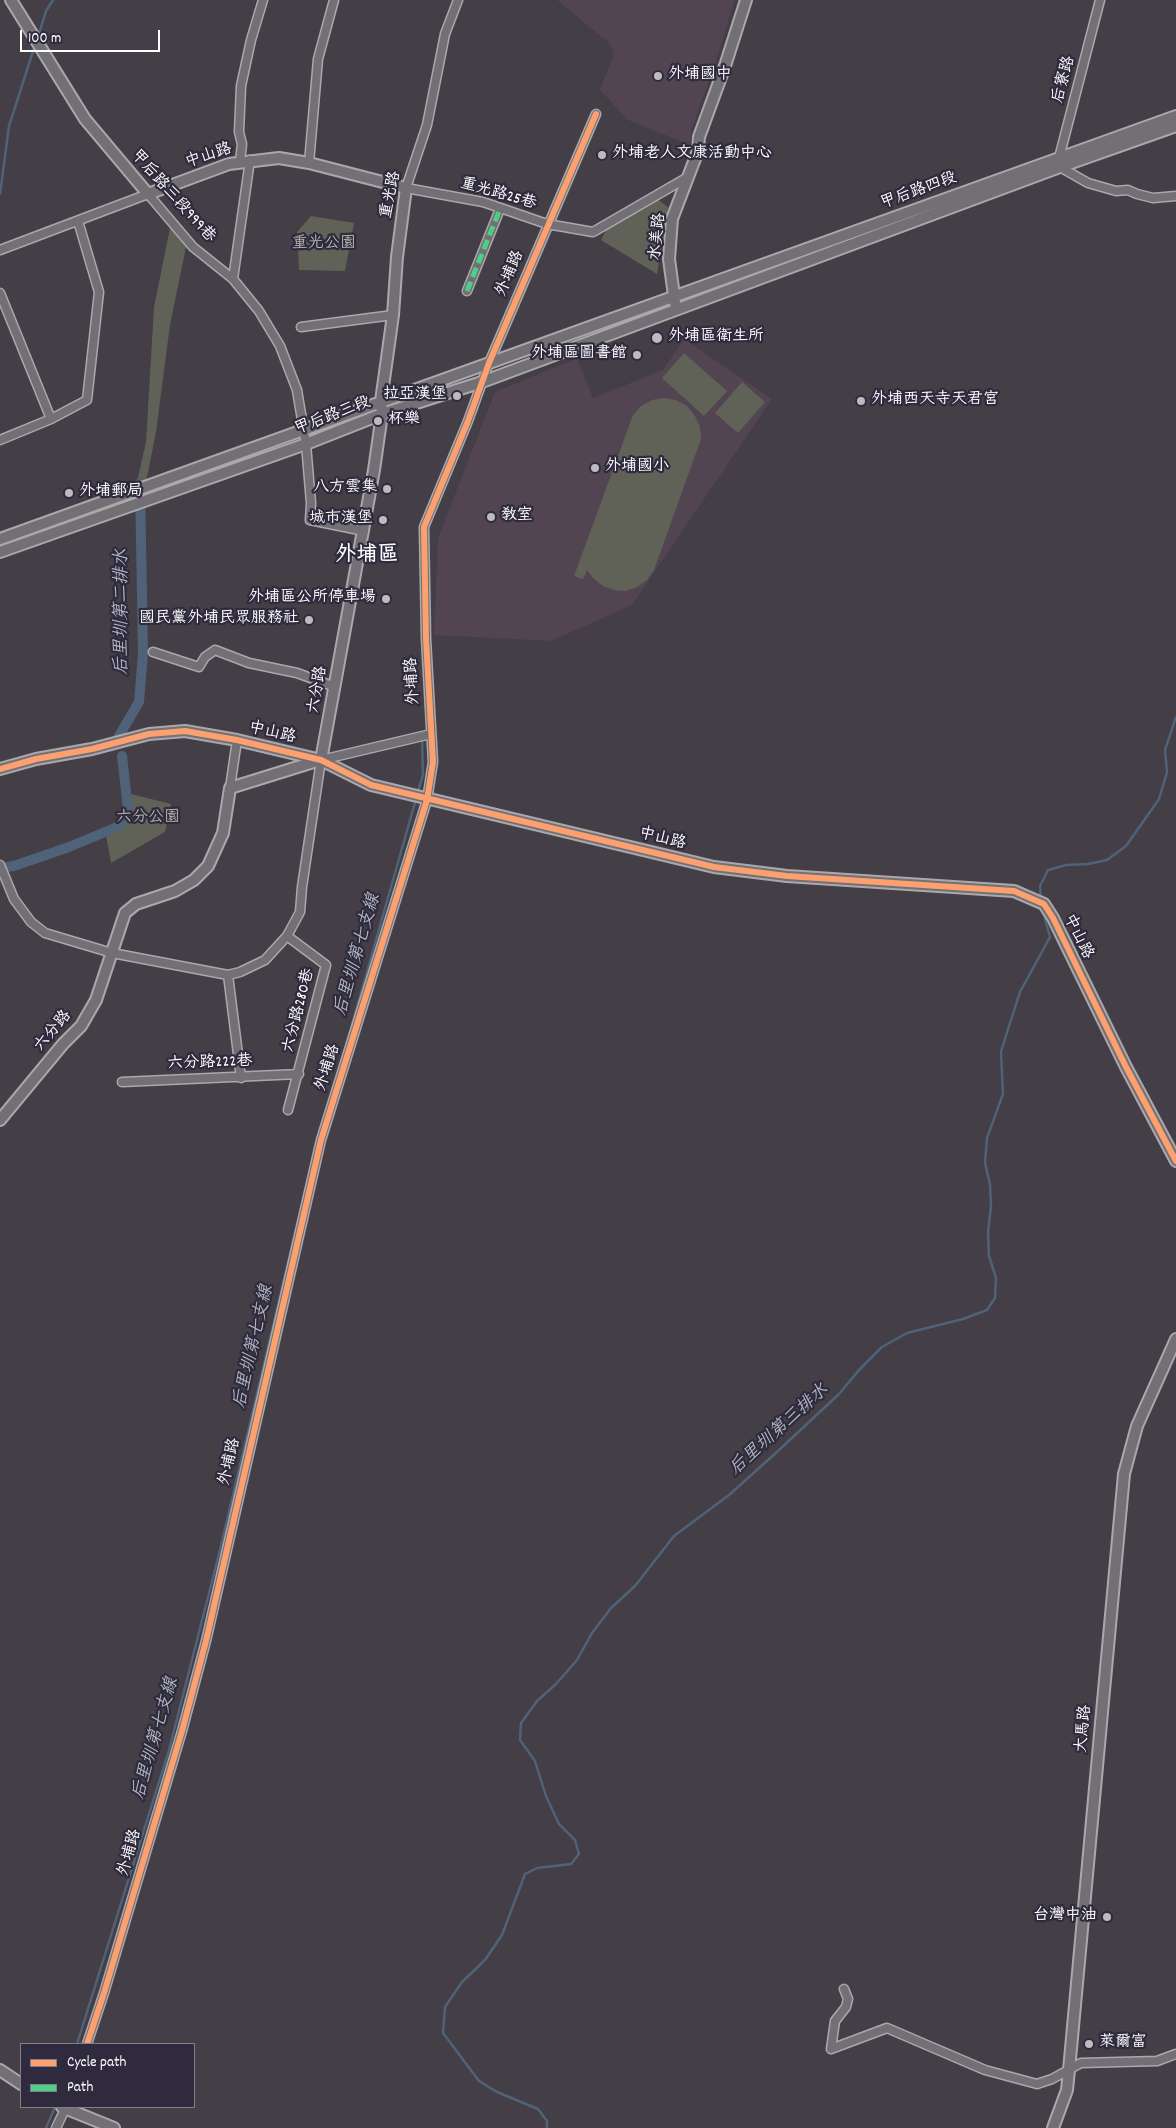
<!DOCTYPE html>
<meta charset="utf-8">
<style>
body{margin:0}
#map{position:relative;width:1176px;height:2128px;overflow:hidden;background:#443e46;font-family:Dekko,sans-serif}
canvas{display:block}
.legend{position:absolute;left:20px;top:2043px;width:175px;height:65px;box-sizing:border-box;background:#2f2a3d;border:1px solid #827f8b;margin:0;padding:6px 9px;list-style:none;font-size:15px;color:#fff}
.legend li{display:flex;align-items:center;gap:10px;height:25px}
.legend b{width:25px;border:1px solid #827f8b}
.scale{position:absolute;left:20px;top:30px;width:140px;height:22px;box-sizing:border-box;border:2px solid #fff;border-top:0;padding-left:6px;font-size:15px;line-height:18px;white-space:nowrap;color:#fff;-webkit-text-stroke:4px #2f2a3d;paint-order:stroke}
</style>
<div id="map">
<canvas width="1176" height="2128"></canvas>
<ul class="legend">
<li><b style="height:6px;background:#fca06f"></b>Cycle path</li>
<li><b style="height:6px;background:#4dcf88"></b>Path</li>
</ul>
<div class="scale">100 m</div>
</div>
<script>
const c = document.querySelector('canvas').getContext('2d');
c.lineJoin = 'round';
function paint(path, color) { c.fillStyle = color; c.fill(path, 'evenodd'); }
const poly = rows => new Path2D(rows.map(r => 'M' + r).join(''));
function stroke(path, color, width, dash) { c.strokeStyle = color; c.lineWidth = width; c.lineCap = dash ? 'butt' : 'round'; c.setLineDash(dash || []); c.stroke(path); }
function write(font, color, halo, rows, align = 'center') {
  c.font = font + ' Dekko,"LXGW WenKai TC",sans-serif'; c.lineWidth = 4.5; c.setLineDash([]); c.textBaseline = 'middle'; c.strokeStyle = halo; c.fillStyle = color; for (const [text, x, y, turn = 0] of rows) {
    c.save(); c.translate(x, y); c.rotate((+turn || 0) * Math.PI / 180); c.textAlign = isNaN(turn) ? turn : align; if (halo) c.strokeText(text, 0, 0); c.fillText(text, 0, 0); c.restore();
  }
}
const built = poly([
 [557,0,735,0,716,61,691,131,690,145,628,120,600,90,613,56,613,49,609,43],
 [684,339,772,399,632,605,551,641,434,635,438,538,495,392,577,358,593,398,663,370]
]);
const green = poly([
 [657,199,668,207,657,274,601,240,606,230],
 [311,216,354,223,345,271,299,270,297,232],
 [170,228,186,247,170,325,156,432,146,482,137,482,146,442,154,307],
 [684,353,727,391,704,416,662,378],
 [742,382,765,402,738,433,715,413],
 [664,398,676,400,687,406,695,416,700,427,701,439,654,570,647,580,637,587,626,591,614,590,603,586,594,579,587,570,583,579,574,576,633,415,641,406,652,400],
 [131,794,171,804,165,832,111,863,106,835,121,829,129,818]
]);
const stream = poly([
 [38,37,46,11,53,0],
 [0,194,9,126,35,45],
 [417,794,423,775,422,739],
 [1041,900,1040,886,1048,870,1066,865,1088,864,1107,860,1126,846,1159,799,1167,772,1165,750,1176,717],
 [345,1049,416,799],
 [77,2044,169,1750,219,1554,309,1174],
 [46,2128,55,2107],
 [547,2128,547,2121,538,2109,497,2092,479,2081,443,2033,445,2007,462,1982,485,1960,502,1935,525,1874,537,1868,571,1864,579,1854,575,1840,559,1824,546,1796,535,1761,520,1740,521,1723,537,1701,556,1684,577,1660,592,1633,611,1608,635,1586,674,1536,729,1495,778,1451,839,1394,859,1370,882,1347,907,1333,963,1319,987,1310,995,1298,996,1278,989,1256,988,1232,991,1206,990,1184,985,1163,987,1138,1003,1094,1001,1052,1009,1026,1020,992,1050,937,1042,908]
]);
const canal = poly([
 [119,736,139,702,143,653,140,483],
 [0,868,14,866,69,847,117,827,123,821,128,809,122,756]
]);
const minor = poly([
 [458,0,445,34,427,125,406,188,483,202,547,224,593,232,688,177],
 [1100,0,1059,158,1060,167,1088,183,1116,191,1128,190,1137,194,1153,198,1176,196],
 [240,162,242,144,239,132,241,86,251,40,263,0],
 [309,163,318,59,334,0],
 [0,250,148,194,193,247,233,279,259,311,280,346,297,390,306,444,311,503,310,520,364,531],
 [233,279,250,160],
 [467,291,500,209],
 [0,293,51,419],
 [301,327,393,315],
 [0,440,51,419,87,400,99,292,78,221],
 [153,652,199,667,205,657,215,650,249,663,297,673,335,687],
 [230,788,237,740],
 [0,865,14,899,31,922,45,933,112,953,228,975,240,972,265,960,287,936,300,912,302,887,321,760,431,734],
 [287,936,326,965,288,1110],
 [228,975,241,1078],
 [122,1082,299,1074],
 [844,1989,848,1999,846,2007,835,2021,831,2049,887,2028,985,2070,1037,2084,1052,2079,1081,2063,1157,2061,1176,2054],
 [87,2044,104,1993,182,1731,206,1641,321,1140,427,800,433,762,426,639,424,527,468,421,489,363,596,114],
 [56,2128,66,2107]
]);
const tertiary = poly([
 [11,0,85,119,148,194,229,164,279,158,309,163,406,188,397,257,393,315,381,401,382,414,374,470,321,760],
 [675,303,669,259,672,219,698,151,699,137,725,66,746,0],
 [0,539,1176,116],
 [0,552,306,444,382,414,482,382,1060,167,1176,126],
 [0,769,36,759,92,749,149,734,185,731,237,740,321,760,371,785,714,867,787,876,1014,891,1044,904,1053,918,1126,1067,1176,1161],
 [0,1120,63,1044,81,1026,96,1000,125,913,136,904,175,891,194,880,208,866,223,833,230,788,320,760],
 [0,2070,21,2084],
 [62,2107,114,2128],
 [1053,2128,1067,2090,1069,2070,1124,1474,1137,1426,1176,1339]
]);
const quiet = poly([
 [467,291,500,209]
]);
const cycleway = poly([
 [0,769,36,759,92,749,149,734,185,731,237,740,321,760,371,785,714,867,787,876,1014,891,1044,904,1053,918,1126,1067,1176,1161],
 [87,2044,104,1993,182,1731,206,1641,321,1140,427,800,433,762,426,639,424,527,468,421,489,363,596,114]
]);
const markers = [
 [658,76,5,"#bebbbe"],
 [602,155,5,"#bebbbe"],
 [657,338,6,"#bebbbe"],
 [637,355,5,"#bebbbe"],
 [457,396,5,"#bebbbe"],
 [861,401,5,"#bebbbe"],
 [378,421,5,"#bebbbe"],
 [595,468,5,"#bebbbe"],
 [387,489,5,"#bebbbe"],
 [69,493,5,"#bebbbe"],
 [491,517,5,"#bebbbe"],
 [383,520,5,"#bebbbe"],
 [386,599,5,"#bebbbe"],
 [309,620,5,"#bebbbe"],
 [1107,1917,5,"#bebbbe"],
 [1089,2044,5,"#bebbbe"]
];
const poiNames = [
 ["外埔國中",668,76],
 ["外埔老人文康活動中心",612,155],
 ["外埔區衛生所",668,338],
 ["外埔區圖書館",627,355,"right"],
 ["拉亞漢堡",447,396,"right"],
 ["外埔西天寺天君宮",871,401],
 ["杯樂",388,421],
 ["外埔國小",605,468],
 ["八方雲集",377,489,"right"],
 ["外埔郵局",79,493],
 ["教室",501,517],
 ["城市漢堡",373,520,"right"],
 ["外埔區公所停車場",376,599,"right"],
 ["國民黨外埔民眾服務社",299,620,"right"],
 ["台灣中油",1097,1917,"right"],
 ["萊爾富",1099,2044]
];
const streetNames = [
 ["后寮路",1065,80,-75],
 ["中山路",209,157,-18],
 ["甲后路四段",919,192,-20],
 ["重光路",392,195,-78],
 ["重光路25巷",498,195,16],
 ["甲后路三段999巷",172,197,48],
 ["水美路",659,237,-84],
 ["外埔路",511,274,-67],
 ["甲后路三段",333,417,-21],
 ["外埔路",414,681,-93],
 ["六分路",319,690,-80],
 ["中山路",272,734,13],
 ["中山路",662,840,14],
 ["中山路",1077,937,64],
 ["六分路280巷",300,1011,-76],
 ["六分路",54,1032,-50],
 ["六分路222巷",210,1064,-2],
 ["外埔路",329,1068,-72],
 ["外埔路",231,1462,-77],
 ["大馬路",1085,1729,-85],
 ["外埔路",131,1853,-74]
];
const parkNames = [
 ["重光公園",324,245],
 ["六分公園",148,819]
];
const waterNames = [
 ["后里圳第二排水",124,612,-90],
 ["后里圳第七支線",359,955,-74],
 ["后里圳第七支線",255,1347,-77],
 ["后里圳第三排水",780,1431,-42],
 ["后里圳第七支線",157,1739,-74]
];
const districtNames = [
 ["外埔區",367,557]
];
paint(built, '#524451');
paint(green, '#606257');
stroke(stream, '#506277', 2.5);
stroke(canal, '#506277', 10);
stroke(minor, '#aba8ac', 11);
stroke(tertiary, '#aba8ac', 14);
stroke(minor, '#727074', 8);
stroke(tertiary, '#727074', 10);
stroke(quiet, '#4dcf88', 5, [10, 5]);
stroke(cycleway, '#fca06f', 6);
for (const [x, y, r, color] of markers) { const dot = new Path2D(); dot.arc(x, y, r, 0, 2 * Math.PI); c.fillStyle = color; c.fill(dot); stroke(dot, '#2f2a3d', 2); }
write('16px', '#fff', '#2f2a3d', poiNames, 'left');
write('16px', '#fff', '#2f2a3d', streetNames);
write('16px', '#b2b4ac', '#2f2a3d', parkNames);
write('italic 18px', '#b1bac4', '#2f2a3d', waterNames);
write('bold 21px', '#fff', '#2f2a3d', districtNames);
</script>
